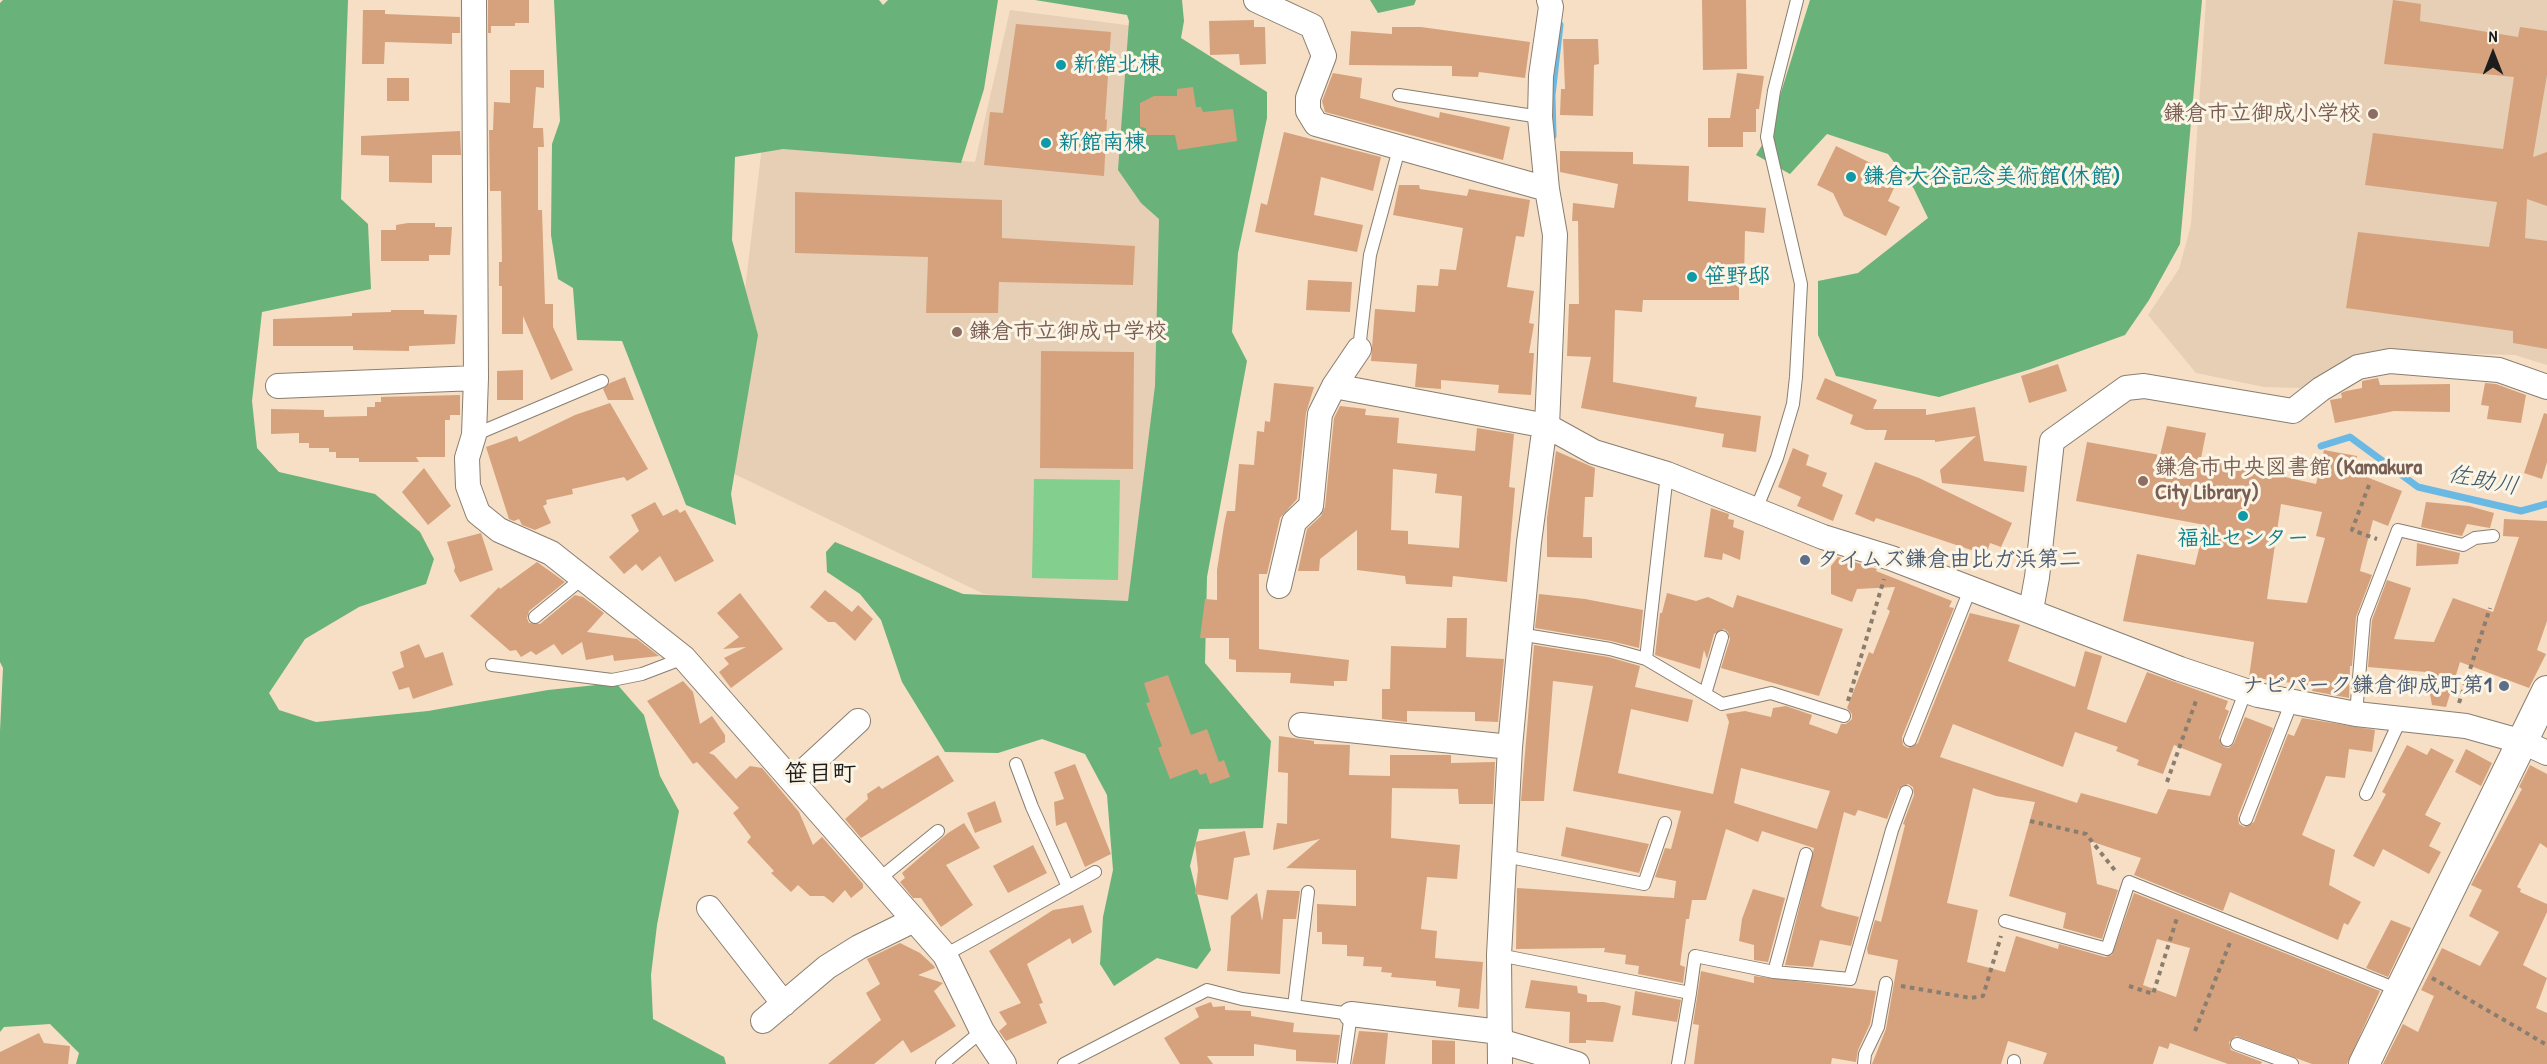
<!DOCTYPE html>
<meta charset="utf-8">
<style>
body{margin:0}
#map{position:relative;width:2547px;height:1064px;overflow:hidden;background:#f6dfc4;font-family:"Patrick Hand",sans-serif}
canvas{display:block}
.north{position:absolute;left:2463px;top:24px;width:60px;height:60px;-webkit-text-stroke:4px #fcf5e5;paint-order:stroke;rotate:0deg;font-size:16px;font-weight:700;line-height:24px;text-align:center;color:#1c1c1c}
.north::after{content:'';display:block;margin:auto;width:21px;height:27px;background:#1c1c1c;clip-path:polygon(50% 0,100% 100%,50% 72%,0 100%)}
</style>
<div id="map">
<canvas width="2547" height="1064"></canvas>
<div class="north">N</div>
</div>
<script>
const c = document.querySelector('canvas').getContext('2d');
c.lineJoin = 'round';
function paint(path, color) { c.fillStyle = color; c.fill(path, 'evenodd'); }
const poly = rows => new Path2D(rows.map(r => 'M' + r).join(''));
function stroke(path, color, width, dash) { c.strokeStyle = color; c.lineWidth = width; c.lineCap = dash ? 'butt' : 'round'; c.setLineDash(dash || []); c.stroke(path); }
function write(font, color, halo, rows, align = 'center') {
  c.font = font + ' "Patrick Hand","Klee One",sans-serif'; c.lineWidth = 6; c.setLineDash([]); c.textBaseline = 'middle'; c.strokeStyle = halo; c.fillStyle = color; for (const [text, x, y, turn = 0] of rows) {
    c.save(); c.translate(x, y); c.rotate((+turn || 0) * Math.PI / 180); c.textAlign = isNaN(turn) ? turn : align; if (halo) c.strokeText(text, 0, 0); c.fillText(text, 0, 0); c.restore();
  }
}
const built = poly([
 [2206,0,2547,0,2547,365,2515,355,2391,352,2340,369,2301,388,2264,387,2196,373,2148,315,2179,269,2191,225],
 [1010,10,1134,26,1189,196,1142,611,984,594,724,469,762,146,975,162]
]);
const green = poly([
 [1034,479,1120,480,1118,580,1032,578]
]);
const forest = poly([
 [3,0,348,0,341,199,368,224,371,289,262,312,252,401,257,448,279,472,375,494,420,532,434,559,426,584,359,607,305,639,269,693,279,710,316,722,428,711,548,690,616,683,644,715,660,776,679,811,657,925,651,975,653,1019,724,1057,726,1064,76,1064,79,1053,50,1024,4,1027,0,1032,0,731,3,668,0,662,0,3],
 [554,0,879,0,883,5,888,0,998,0,984,89,961,163,783,149,735,157,732,240,758,335,731,494,736,525,686,505,622,341,577,340,573,288,558,279,551,235,552,144,560,121],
 [1035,0,1182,0,1184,21,1181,38,1267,92,1267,118,1238,253,1232,332,1247,361,1207,577,1205,663,1271,741,1263,828,1199,829,1190,866,1211,950,1197,969,1157,958,1114,986,1100,964,1103,917,1113,870,1107,795,1085,754,1042,739,998,753,945,752,902,682,881,620,860,594,827,572,826,552,835,542,963,594,1128,601,1155,386,1159,219,1141,203,1118,170,1129,21,1127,15],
 [1370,0,1416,0,1414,5,1378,13],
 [1810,0,2202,0,2180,244,2149,300,2125,335,2031,369,1939,397,1836,376,1818,335,1818,281,1858,273,1928,218,1914,189,1888,154,1827,134,1790,174,1756,155,1767,137]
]);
const stream = poly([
 [1553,136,1552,95,1560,25],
 [2321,446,2350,437,2418,487,2521,511,2547,504]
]);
const building = poly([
 [488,0,529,0,529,23,515,23,515,26,491,26,491,33,488,33],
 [1702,0,1746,0,1747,69,1703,70],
 [2393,0,2421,4,2420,21,2518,37,2520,27,2547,31,2547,75,2533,157,2547,152,2547,206,2527,199,2525,238,2547,241,2547,349,2513,343,2513,331,2346,308,2358,232,2489,247,2497,202,2365,185,2373,133,2503,149,2514,77,2384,64],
 [363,10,385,10,385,14,460,17,460,33,452,33,452,44,385,42,384,64,362,64],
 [1254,20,1254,27,1265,27,1266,64,1240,65,1239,54,1210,55,1209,21],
 [1016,24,1111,32,1105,120,1107,119,1104,176,984,165,990,112,1003,113],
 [1392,27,1421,27,1530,42,1525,78,1479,72,1478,77,1452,76,1452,66,1349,65,1351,31,1392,34],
 [1563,39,1598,39,1599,64,1594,65,1593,116,1560,115,1561,89,1565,89],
 [510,70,544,70,544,88,536,87,533,128,543,128,544,147,538,147,538,210,542,210,545,304,553,304,553,327,573,370,551,380,523,316,523,334,502,334,502,286,499,286,499,262,502,262,501,191,490,191,489,130,493,130,494,102,510,103],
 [1333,73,1362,78,1360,98,1439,118,1440,112,1510,127,1503,160,1325,112,1322,101],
 [1737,73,1764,76,1759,109,1756,109,1756,132,1743,132,1743,147,1708,147,1708,118,1730,118],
 [387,78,409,78,409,101,387,101],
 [1193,87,1196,107,1201,107,1203,112,1233,109,1237,141,1178,150,1175,135,1146,135,1146,128,1140,127,1140,103,1154,96,1177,96,1177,89],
 [460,131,461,155,432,155,432,183,389,182,389,156,361,155,361,136],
 [1284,132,1381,157,1373,191,1321,177,1314,215,1363,225,1357,252,1255,232,1261,203,1267,205],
 [1836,146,1899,177,1888,201,1900,207,1886,236,1844,216,1833,193,1817,185],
 [1560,151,1633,152,1633,164,1689,166,1688,201,1766,208,1764,233,1745,231,1744,283,1739,286,1739,300,1643,300,1642,312,1615,310,1613,382,1697,397,1695,407,1761,416,1756,452,1722,447,1724,434,1581,408,1591,357,1567,356,1569,304,1579,304,1578,221,1572,221,1573,203,1614,208,1618,184,1560,172],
 [1399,185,1419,185,1420,189,1467,196,1469,189,1530,200,1524,237,1516,236,1507,287,1534,291,1529,323,1534,324,1529,353,1534,353,1531,395,1498,393,1499,385,1441,380,1441,389,1415,387,1417,364,1371,361,1375,309,1415,312,1417,285,1438,286,1440,269,1456,270,1463,228,1393,215],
 [795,192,1002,200,1002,238,1135,246,1133,285,999,282,998,313,926,313,928,257,795,253],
 [408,223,435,223,435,227,452,227,450,255,429,255,429,261,381,261,381,230,396,230,396,225],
 [1308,280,1352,282,1350,312,1306,310],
 [391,310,424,310,424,314,457,315,455,344,409,346,409,351,353,350,353,346,273,346,273,319,352,316,352,313,391,312],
 [1041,351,1134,352,1133,469,1040,468],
 [2058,364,2067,391,2029,403,2021,376],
 [523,370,523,400,497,400,497,371],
 [625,377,634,400,608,400,603,389,610,383],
 [1825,378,1877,400,1873,409,1926,409,1926,415,1975,407,1984,461,2027,466,2024,492,1942,483,1940,470,1976,436,1935,442,1935,440,1884,440,1887,430,1866,430,1850,424,1853,415,1816,399],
 [2378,378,2380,385,2450,384,2450,412,2394,411,2335,423,2330,400,2342,398,2341,393,2346,391,2362,388,2362,381],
 [1274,383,1314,387,1306,413,1297,499,1280,518,1267,574,1259,574,1259,649,1349,660,1347,681,1334,681,1334,686,1290,683,1291,673,1236,672,1236,660,1229,659,1229,638,1200,638,1205,599,1217,600,1217,570,1224,525,1227,511,1235,511,1239,464,1254,465,1257,431,1264,432,1265,421,1270,422],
 [2485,383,2496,384,2526,395,2521,423,2487,419,2489,406,2481,405],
 [460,395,460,415,450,415,450,420,445,420,445,457,416,457,419,462,359,462,359,458,336,458,336,452,329,452,329,448,309,448,309,443,299,443,299,433,271,434,271,409,324,410,324,417,367,416,367,407,375,407,375,402,381,402,381,397],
 [610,403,648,469,627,481,624,477,572,489,573,494,546,500,547,504,543,506,551,523,535,530,522,525,519,519,514,521,509,519,486,447,517,436,519,442,575,415],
 [1340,406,1366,409,1365,415,1399,418,1397,443,1475,451,1477,428,1514,434,1509,487,1515,488,1507,582,1453,576,1452,587,1406,584,1405,576,1357,570,1357,530,1320,559,1319,571,1298,571,1307,529,1321,516,1325,507,1334,418],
 [1393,469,1437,474,1435,493,1462,496,1459,548,1408,544,1408,531,1391,530],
 [2544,413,2547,414,2547,462,2542,479,2524,473],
 [2167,426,2206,433,2201,458,2316,484,2324,450,2357,456,2354,472,2402,491,2388,526,2373,520,2361,566,2360,571,2372,575,2356,617,2352,666,2350,666,2349,698,2312,691,2314,686,2249,677,2254,642,2123,621,2137,554,2195,565,2205,525,2076,501,2087,442,2160,455],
 [2281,504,2322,512,2316,536,2325,538,2307,603,2267,599],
 [1793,448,1809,455,1806,465,1827,473,1822,486,1843,495,1833,521,1797,506,1801,497,1778,487],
 [1556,451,1595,468,1593,497,1585,497,1583,537,1592,537,1592,558,1547,557,1547,518],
 [1875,462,1919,478,2012,523,2001,547,1990,543,1986,555,1876,518,1874,522,1855,514],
 [424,468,451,506,428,525,402,492],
 [655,502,663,516,677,509,680,513,685,510,714,561,675,582,660,556,642,571,636,564,624,574,609,557,639,531,631,515],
 [2426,502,2469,506,2494,513,2490,528,2467,524,2462,536,2421,527],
 [1711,508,1729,514,1728,519,1734,520,1733,527,1744,531,1740,560,1723,553,1722,560,1704,557],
 [2504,519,2547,521,2547,621,2537,650,2546,654,2529,688,2460,662,2446,707,2432,705,2426,672,2368,667,2372,620,2387,580,2411,588,2394,639,2434,642,2453,598,2493,612,2519,537,2503,536],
 [481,533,493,570,460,582,454,571,455,567,447,542],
 [2417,543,2460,553,2458,564,2416,566],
 [1838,557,1877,569,1876,571,1952,601,1949,607,1954,608,1902,737,1903,745,1908,748,1918,743,1970,613,2020,625,2008,661,2075,687,2085,651,2102,656,2087,709,2126,723,2147,672,2228,701,2225,709,2229,711,2219,738,2224,747,2229,748,2234,743,2245,717,2273,728,2238,816,2239,824,2244,827,2254,822,2288,734,2294,736,2302,718,2375,730,2372,752,2349,749,2345,778,2326,776,2302,835,2335,850,2329,885,2361,902,2348,925,2344,923,2338,940,2230,892,2223,911,2134,875,2141,858,2090,841,2097,884,2118,890,2102,939,2063,928,2066,913,2009,896,2035,802,1996,796,1973,788,1947,903,1978,910,1967,962,2005,972,2016,936,2058,949,2059,944,2105,957,2112,955,2134,893,2380,991,2347,1064,2312,1064,2236,1036,2229,1042,2231,1050,2262,1062,2261,1064,2228,1064,2170,1043,2168,1049,2159,1046,2153,1064,2043,1064,2047,1053,2008,1041,2001,1064,1872,1064,1886,1029,1898,960,1868,954,1867,949,1875,920,1881,922,1905,825,1903,824,1914,795,1913,787,1908,784,1899,789,1887,819,1858,810,1855,816,1844,812,1821,906,1826,909,1859,917,1851,946,1820,940,1813,967,1785,965,1814,848,1762,831,1758,842,1726,829,1706,900,1692,900,1689,919,1686,919,1680,965,1685,967,1683,983,1638,974,1639,966,1625,964,1626,955,1604,952,1605,948,1516,949,1517,888,1674,898,1676,881,1655,877,1665,848,1671,849,1681,811,1573,791,1593,686,1553,681,1544,801,1521,801,1534,645,1608,657,1640,666,1635,687,1693,700,1688,722,1631,709,1618,773,1713,794,1729,722,1726,714,1745,711,1771,717,1773,708,1786,706,1812,715,1809,724,1837,734,1841,724,1846,724,1852,719,1852,714,1847,708,1869,652,1873,654,1890,611,1887,609,1895,587,1857,589,1852,602,1831,594,1831,566],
 [1953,724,2063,767,2075,732,2118,747,2116,751,2139,760,2137,765,2163,774,2174,745,2222,764,2210,796,2168,789,2157,814,2081,793,2077,803,1940,757],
 [1741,768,1830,791,1817,829,1734,803],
 [2157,939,2190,948,2176,997,2143,985],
 [537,562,565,582,529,611,527,618,529,623,540,624,575,595,583,597,604,613,587,632,637,639,659,656,614,661,613,655,586,660,582,642,562,655,554,644,536,655,531,651,521,657,516,650,510,651,470,616,499,587,500,589],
 [825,590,852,612,858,605,873,619,855,641,835,622,828,622,810,607],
 [740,593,783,649,731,688,719,672,729,664,724,658,746,647,723,649,739,637,717,613],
 [1667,593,1696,601,1708,597,1733,608,1737,595,1843,629,1819,696,1721,668,1730,639,1728,632,1724,629,1714,634,1707,659,1704,650,1700,669,1655,655,1660,613,1662,613],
 [1539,594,1585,599,1643,610,1639,648,1611,641,1535,628],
 [1447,618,1467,618,1466,657,1504,659,1498,722,1475,721,1475,712,1407,711,1407,722,1382,719,1382,689,1390,689,1391,646,1446,648],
 [419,644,425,658,443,652,453,685,413,699,409,687,399,690,392,672,404,667,400,652],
 [1168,675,1191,735,1207,729,1219,762,1224,760,1230,777,1210,784,1206,773,1200,775,1197,769,1170,779,1158,748,1162,746,1146,703,1150,702,1144,683],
 [683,681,693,692,700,724,712,716,725,735,725,742,709,753,714,755,736,779,750,766,762,768,799,812,813,845,822,837,863,884,863,888,851,898,845,890,833,903,824,896,810,896,798,885,791,892,771,873,774,871,747,842,751,837,733,813,739,808,697,762,693,764,647,701],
 [1279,736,1314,741,1314,744,1350,745,1349,775,1390,776,1390,755,1451,755,1451,763,1495,762,1493,804,1459,804,1458,789,1392,788,1391,838,1460,845,1457,879,1427,877,1421,929,1437,931,1435,958,1483,962,1479,1009,1458,1007,1460,989,1436,986,1436,981,1391,977,1392,973,1381,972,1382,967,1363,966,1364,957,1347,956,1347,945,1322,944,1322,932,1317,932,1317,904,1356,906,1356,870,1286,868,1320,839,1273,850,1277,823,1287,824,1288,773,1278,772],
 [2407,745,2427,755,2431,748,2454,760,2425,815,2441,823,2429,846,2441,852,2429,874,2383,849,2374,867,2353,856,2386,794,2382,792],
 [2466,749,2492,763,2481,786,2455,772],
 [938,755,954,781,861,838,845,819,868,799,867,794,879,786,882,789],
 [1075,764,1111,854,1085,867,1066,822,1056,826,1054,802,1064,799,1054,772],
 [2530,765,2547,774,2547,848,2540,843,2517,887,2521,889,2520,892,2547,904,2547,912,2523,965,2547,978,2536,1008,2547,1013,2547,1064,2383,1064,2403,1024,2418,1032,2434,996,2421,990,2442,948,2480,966,2499,932,2469,916,2482,890,2471,885,2522,789,2519,787],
 [995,801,1002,822,975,833,967,813],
 [964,823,980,848,946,865,973,905,941,927,921,898,913,898,900,882,905,878,902,873,948,833],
 [1566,827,1649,844,1639,873,1561,856],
 [1245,831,1250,855,1234,858,1228,900,1195,894,1198,870,1195,842],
 [1033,845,1047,873,1008,893,993,866],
 [1753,889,1785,898,1768,962,1754,960,1754,945,1739,941,1742,919],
 [1267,890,1300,891,1296,919,1283,919,1280,974,1227,971,1231,916,1257,893,1262,921],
 [1083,905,1092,932,1072,944,1070,938,1027,964,1043,1003,1039,1004,1047,1023,1006,1041,999,1031,1007,1024,999,1012,1021,1003,989,951,1053,910],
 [2391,920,2411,928,2388,977,2366,968],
 [900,943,920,953,934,966,935,968,918,975,943,983,934,991,956,1026,911,1053,903,1040,874,1064,828,1064,881,1020,866,993,880,984,867,959],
 [1701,971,1754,983,1754,976,1876,991,1870,1024,1858,1050,1856,1062,1832,1058,1831,1064,1694,1064,1699,1025,1693,1024],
 [1531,980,1577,986,1578,993,1587,995,1587,1002,1604,1002,1621,1006,1613,1042,1586,1040,1586,1043,1569,1043,1570,1012,1525,1008],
 [1635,991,1681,1000,1677,1022,1632,1015],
 [1211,1002,1213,1007,1225,1006,1225,1010,1251,1011,1251,1016,1294,1023,1293,1032,1340,1035,1336,1063,1296,1061,1296,1050,1254,1044,1254,1056,1207,1056,1213,1064,1180,1064,1164,1038,1199,1017,1195,1008],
 [1359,1031,1388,1033,1385,1064,1352,1064],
 [39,1033,44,1043,70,1046,68,1064,0,1064,0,1052],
 [1432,1040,1455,1041,1455,1064,1432,1064]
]);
const path = poly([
 [2369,485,2352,530,2377,539],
 [1848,701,1884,579],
 [2459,703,2490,608],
 [2167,782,2197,698],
 [2030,821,2086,834,2117,873],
 [2432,978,2547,1045],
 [1901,986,1971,998,1983,996,2001,936],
 [2129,986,2153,994,2177,918],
 [2195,1031,2231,940]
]);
const service = poly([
 [1399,95,1540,117],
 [1359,349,1370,255,1399,149],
 [474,435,602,381],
 [1755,512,1777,458,1793,404,1796,377,1801,284,1767,137,1774,91,1797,0],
 [535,617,584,577],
 [1519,634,1610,649,1646,659,1722,704,1771,693,1844,716],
 [1646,659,1667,474],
 [492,665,612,680,642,674,684,658],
 [1705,694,1722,637],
 [2356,714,2364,618,2398,530,2463,545,2475,538,2493,536],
 [1910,740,1971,587],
 [2227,740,2246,690],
 [1016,764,1032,807,1068,887],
 [2366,794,2401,718],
 [2246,819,2292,701],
 [1505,856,1644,884,1665,823],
 [879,879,938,831],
 [2005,921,2107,949,2129,882,2399,990],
 [945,955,1095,872],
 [1499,955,1690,993,1695,956,1774,972,1806,854],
 [1774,972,1850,979,1892,830,1906,792],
 [1294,1006,1308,892],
 [2237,1044,2292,1064],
 [942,1064,982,1031],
 [1064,1064,1207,990,1242,999,1351,1014,1344,1064],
 [1678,1064,1690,993],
 [1864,1064,1865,1054,1878,1027,1886,983],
 [2014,1064,2014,1061]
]);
const minor = poly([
 [474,0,476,378,474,435,467,458,468,486,478,513,499,530,551,553,684,658,945,955,982,1031,1004,1064],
 [1256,0,1312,26,1324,56,1308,98,1308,111,1316,124,1547,189],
 [278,386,476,378],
 [1334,386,1547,426,1594,452,1667,474,1823,537,1891,558,2180,669,2258,695,2356,714,2466,726,2523,742,2547,753],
 [1279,586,1294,522,1311,506,1320,414,1334,386,1359,349],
 [2031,610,2037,577,2052,441,2126,388,2144,386,2293,411,2321,389,2358,367,2390,361,2499,370,2547,387],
 [1301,725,1510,747],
 [793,781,858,721],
 [709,908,784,1004],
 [1351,1014,1500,1032],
 [763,1021,827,967,859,947,914,920],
 [1500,1041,1577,1064],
 [1500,1064,1499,955,1510,747,1529,542,1543,439,1547,426,1555,235,1547,189,1540,117,1541,76,1551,7,1549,0]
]);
const tertiary = poly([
 [2364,1064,2547,691]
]);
const markers = [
 [1061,65,6,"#0f9aa8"],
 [2373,114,6,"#8d6e63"],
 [1046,143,6,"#0f9aa8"],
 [1851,177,6,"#0f9aa8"],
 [1692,277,6,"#0f9aa8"],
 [957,332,6,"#8d6e63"],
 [2143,481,6,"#8d6e63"],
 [2243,516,6,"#0f9aa8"],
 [1805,560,6,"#5c6f8a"],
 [2504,686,6,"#5c6f8a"]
];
const cultureNames = [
 ["新館北棟",1073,65],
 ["新館南棟",1058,143],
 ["鎌倉大谷記念美術館(休館)",1863,177],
 ["笹野邸",1704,277],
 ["福祉センター",2243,539,"center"]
];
const educationNames = [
 ["鎌倉市立御成小学校",2361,114,"right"],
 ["鎌倉市立御成中学校",969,332],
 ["鎌倉市中央図書館 (Kamakura",2155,468],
 ["City Library)",2155,493]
];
const serviceNames = [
 ["タイムズ鎌倉由比ガ浜第二",1817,560],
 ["ナビパーク鎌倉御成町第1",2492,686,"right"]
];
const waterNames = [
 ["佐助川",2483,481,11]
];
const neighbourhoodNames = [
 ["笹目町",820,775]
];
paint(built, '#e6cfb5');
paint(green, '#82cf8e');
paint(forest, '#69b279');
stroke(stream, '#6ab8e4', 7);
paint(building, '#d6a27d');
stroke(service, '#897e70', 14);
stroke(minor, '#897e70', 26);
stroke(tertiary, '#897e70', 32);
stroke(path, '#897e70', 4, [4.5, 4.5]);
stroke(service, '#fff', 12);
stroke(minor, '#fff', 24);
stroke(tertiary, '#fff', 30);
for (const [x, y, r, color] of markers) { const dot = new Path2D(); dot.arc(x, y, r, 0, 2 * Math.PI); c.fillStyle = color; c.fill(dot); stroke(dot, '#fcf5e5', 2); }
write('bold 22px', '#0d838f', '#fcf5e5', cultureNames, 'left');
write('bold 22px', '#785e54', '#fcf5e5', educationNames, 'left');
write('bold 22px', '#4e5e75', '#fcf5e5', serviceNames, 'left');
write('italic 24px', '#3b5a6c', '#fcf5e5', waterNames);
write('bold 24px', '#1c1c1c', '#fcf5e5', neighbourhoodNames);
</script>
